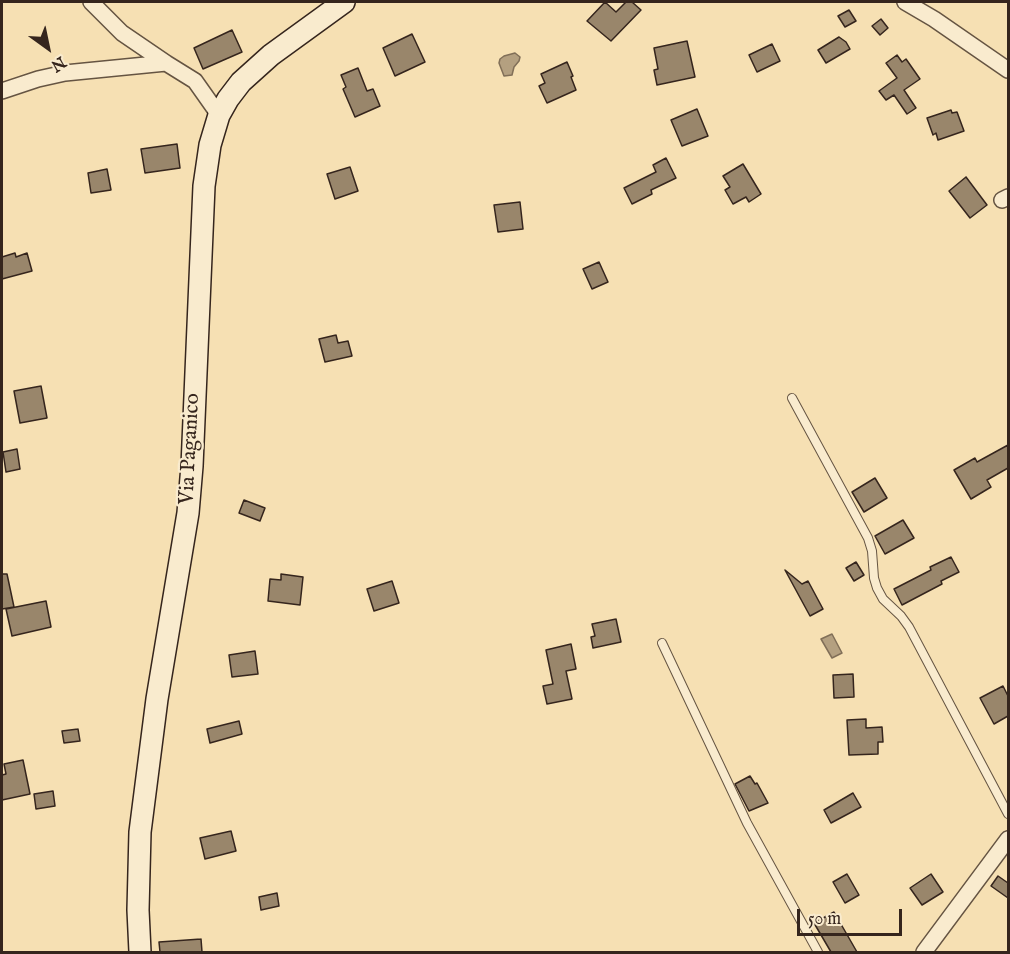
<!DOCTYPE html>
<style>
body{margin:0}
#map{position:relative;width:1010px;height:954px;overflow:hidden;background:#f6e0b3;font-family:"IM FELL English",serif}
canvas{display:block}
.frame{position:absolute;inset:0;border:3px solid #35251d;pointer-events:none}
.north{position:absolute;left:18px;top:18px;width:60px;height:60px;-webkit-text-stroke:4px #f9ebce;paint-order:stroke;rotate:147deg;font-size:16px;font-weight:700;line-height:24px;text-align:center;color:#35251d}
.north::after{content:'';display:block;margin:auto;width:21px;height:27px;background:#35251d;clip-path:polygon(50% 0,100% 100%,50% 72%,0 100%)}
.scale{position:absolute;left:797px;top:909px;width:105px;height:27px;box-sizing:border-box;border:3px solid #35251d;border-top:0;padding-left:8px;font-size:18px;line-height:21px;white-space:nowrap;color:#35251d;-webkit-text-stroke:4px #f9ebce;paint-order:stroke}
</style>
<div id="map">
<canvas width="1010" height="954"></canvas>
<div class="frame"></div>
<div class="north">N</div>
<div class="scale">50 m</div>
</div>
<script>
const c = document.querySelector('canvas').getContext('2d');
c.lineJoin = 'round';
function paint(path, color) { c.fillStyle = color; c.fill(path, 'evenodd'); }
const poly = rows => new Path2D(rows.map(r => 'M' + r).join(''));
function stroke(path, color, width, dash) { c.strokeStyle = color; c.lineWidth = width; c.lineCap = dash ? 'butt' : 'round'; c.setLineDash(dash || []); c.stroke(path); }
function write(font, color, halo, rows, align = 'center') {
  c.font = font + ' "IM FELL English",serif'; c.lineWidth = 4.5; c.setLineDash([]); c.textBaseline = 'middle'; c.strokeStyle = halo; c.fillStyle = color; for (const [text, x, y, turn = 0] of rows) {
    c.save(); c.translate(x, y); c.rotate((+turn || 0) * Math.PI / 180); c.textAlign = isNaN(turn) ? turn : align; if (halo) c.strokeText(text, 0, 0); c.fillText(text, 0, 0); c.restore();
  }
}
const water = poly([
 [515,53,520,57,519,61,514,67,512,75,504,76,499,63,500,59,504,56,515,53],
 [832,634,842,653,832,658,821,639,832,634]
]);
const building = poly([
 [605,2,616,12,626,2,632,2,641,10,611,41,587,21,605,2],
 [849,10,856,21,845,27,838,16,849,10],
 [881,19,888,28,880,35,872,26,881,19],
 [232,30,242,52,203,69,194,48,232,30],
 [412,34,425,62,395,76,383,48,412,34],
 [839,37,846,42,850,49,826,63,818,50,839,37],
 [687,41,695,77,657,85,654,70,658,69,654,48,687,41],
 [772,44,780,61,757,72,749,55,772,44],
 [897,55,902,62,906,59,920,79,904,90,916,108,907,114,894,95,886,100,879,91,897,78,886,63,897,55],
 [567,62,573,76,571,77,576,90,547,103,539,86,545,83,541,74,567,62],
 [358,68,367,91,373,89,380,106,355,117,343,89,346,87,341,75,358,68],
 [697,109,708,136,682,146,671,120,697,109],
 [951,110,952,113,957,112,964,131,938,140,936,133,933,135,927,118,951,110],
 [177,144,180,168,145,173,141,149,177,144],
 [666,158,676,178,651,190,652,194,632,204,624,188,656,172,653,165,666,158],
 [743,164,761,194,749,202,746,197,733,204,725,190,730,187,723,176,743,164],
 [350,167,358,191,335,199,327,174,350,167],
 [107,169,111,190,91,193,88,173,107,169],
 [966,177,987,205,970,218,949,191,966,177],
 [520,202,523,229,498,232,494,205,520,202],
 [15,253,16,257,27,253,32,271,2,279,2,257,15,253],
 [599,262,608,282,592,289,583,269,599,262],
 [336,335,338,343,348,341,352,356,325,362,319,339,336,335],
 [41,386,47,418,20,423,14,391,41,386],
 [1008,445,1008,468,987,480,991,487,971,499,954,470,975,458,977,462,1008,445],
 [17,449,20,469,6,472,3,452,17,449],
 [875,478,887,498,864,512,852,492,875,478],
 [244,500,265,508,260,521,239,513,244,500],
 [903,520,914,538,885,554,875,536,903,520],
 [951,557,959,572,941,581,942,584,902,605,894,589,931,570,930,567,951,557],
 [856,562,864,575,854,581,846,568,856,562],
 [785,570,802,584,808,581,823,609,810,616,785,570],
 [2,574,7,574,14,607,2,609,2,574],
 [281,574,303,577,300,605,268,601,270,579,281,580,281,574],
 [392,581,399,603,374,611,367,589,392,581],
 [46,601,51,627,12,636,6,609,46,601],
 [616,619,621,642,593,648,591,637,595,636,592,624,616,619],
 [571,644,576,669,566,671,572,699,547,704,543,686,553,684,546,650,571,644],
 [255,651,258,674,232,677,229,655,255,651],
 [853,674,854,697,834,698,833,675,853,674],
 [1003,686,1008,696,1008,716,994,724,980,698,1003,686],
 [866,719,866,728,882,727,883,742,878,742,878,754,849,755,847,720,866,719],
 [239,721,242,734,210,743,207,729,239,721],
 [78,729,80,741,64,743,62,731,78,729],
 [23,760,30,794,2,800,2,775,6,774,4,764,23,760],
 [750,776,755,784,757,783,768,803,749,811,735,784,750,776],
 [53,791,55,806,36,809,34,794,53,791],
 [853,793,861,807,831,823,824,810,853,793],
 [231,831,236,851,205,859,200,838,231,831],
 [847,874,859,895,845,903,833,882,847,874],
 [931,874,943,892,922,905,910,888,931,874],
 [998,876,1008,883,1008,898,991,886,998,876],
 [277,893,279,906,261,910,259,897,277,893],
 [834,912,857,952,831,952,814,923,834,912],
 [201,939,202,952,160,952,159,942,201,939]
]);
const lane = poly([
 [792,398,868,538,872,551,874,578,877,588,883,599,901,616,909,627,1008,814],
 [662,643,747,823,818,952]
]);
const street = poly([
 [91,2,122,33,166,63],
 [905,2,934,19,1008,70],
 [2,91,38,79,65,73,166,63,195,81,219,115],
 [1002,200,1008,197],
 [924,952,1008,839]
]);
const secondary = poly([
 [140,952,138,910,140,832,157,699,188,513,192,466,204,186,210,145,219,115,228,99,241,82,271,55,344,2]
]);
const streetNames = [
 ["Via Paganico",191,449,-87]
];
paint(water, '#b4a080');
stroke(water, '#816f58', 1.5);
paint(building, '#99866b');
stroke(building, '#35251d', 1.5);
stroke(lane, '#655442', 10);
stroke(street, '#655442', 18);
stroke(secondary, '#35251d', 24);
stroke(lane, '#f9ebce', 8);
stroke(street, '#f9ebce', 15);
stroke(secondary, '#f9ebce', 21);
write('21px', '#35251d', '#f9ebce', streetNames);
</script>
